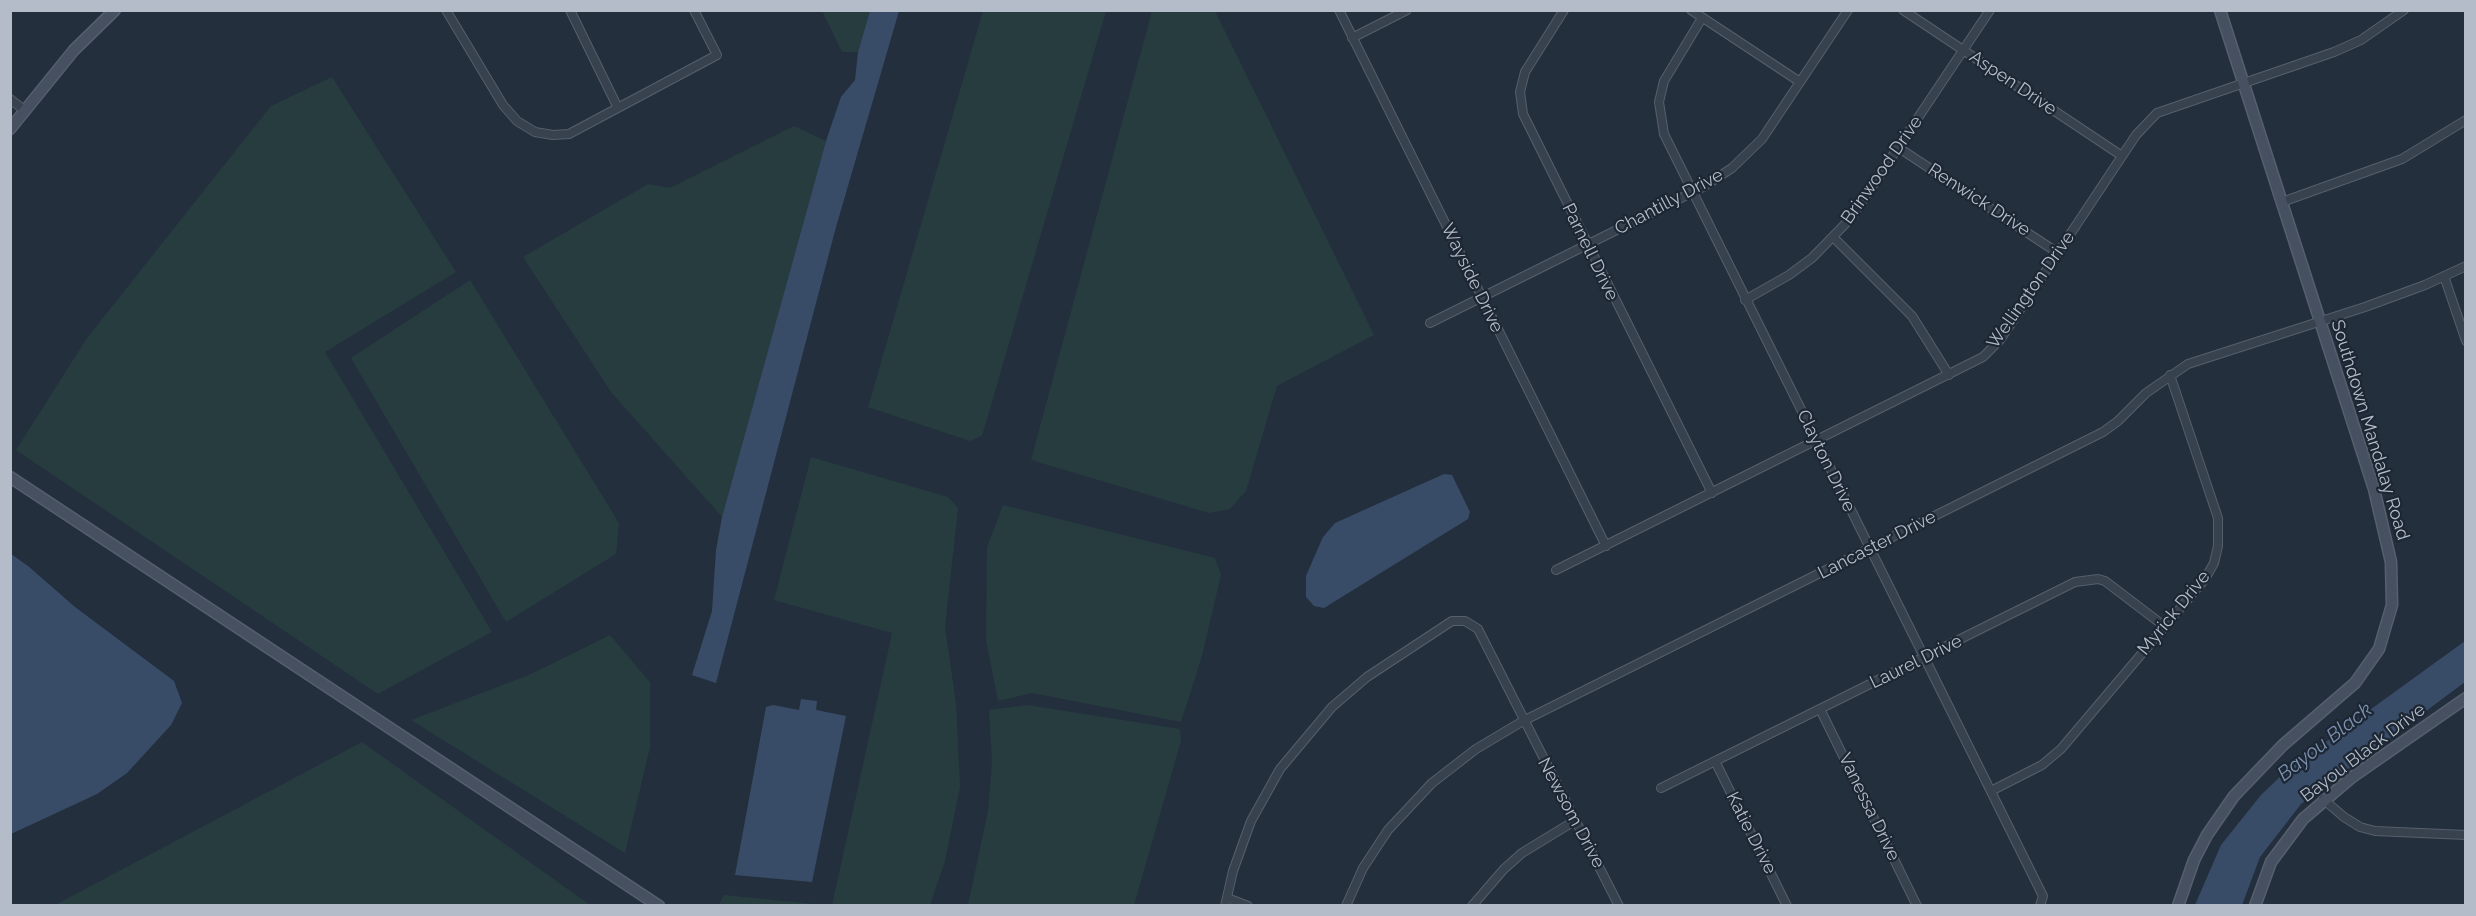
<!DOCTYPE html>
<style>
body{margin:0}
#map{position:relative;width:2476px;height:916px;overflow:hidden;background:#242f3e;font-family:Raleway,sans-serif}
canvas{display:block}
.frame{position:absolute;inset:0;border:12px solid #b4bcc9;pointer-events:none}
</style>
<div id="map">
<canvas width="2476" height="916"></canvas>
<div class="frame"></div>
</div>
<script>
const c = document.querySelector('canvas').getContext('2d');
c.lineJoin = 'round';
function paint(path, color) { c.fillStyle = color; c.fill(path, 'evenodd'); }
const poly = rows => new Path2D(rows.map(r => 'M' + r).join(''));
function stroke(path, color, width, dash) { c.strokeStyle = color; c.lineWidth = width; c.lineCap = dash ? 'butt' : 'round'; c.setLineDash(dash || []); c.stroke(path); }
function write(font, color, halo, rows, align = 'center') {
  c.font = font + ' Raleway,sans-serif'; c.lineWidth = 4.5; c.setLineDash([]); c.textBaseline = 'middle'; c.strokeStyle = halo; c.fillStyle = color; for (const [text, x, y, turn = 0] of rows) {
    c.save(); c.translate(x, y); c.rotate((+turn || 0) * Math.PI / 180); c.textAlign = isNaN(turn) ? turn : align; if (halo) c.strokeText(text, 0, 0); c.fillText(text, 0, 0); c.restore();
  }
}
const green = poly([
 [822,11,870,11,858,52,842,52],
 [983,11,1106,11,982,436,970,441,868,407],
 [1152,11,1215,11,1374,335,1277,386,1246,491,1230,509,1209,513,1031,460],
 [332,77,456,272,325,352,492,632,378,694,16,450,87,338,271,106],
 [794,126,826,141,722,517,611,392,523,257,648,184,670,188],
 [470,280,619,523,616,554,506,622,351,358],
 [811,457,948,497,958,508,945,627,956,703,960,787,945,861,930,905,832,905,892,633,774,600],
 [1003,505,1215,558,1221,575,1202,656,1181,722,1032,693,998,701,986,640,987,547],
 [610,635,650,682,650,747,625,853,411,720,529,675],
 [1027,705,1180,729,1181,741,1134,905,968,905,988,811,992,761,989,710],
 [362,742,590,905,55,905],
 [724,895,824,905,719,905]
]);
const water = poly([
 [870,11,899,11,836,227,716,683,692,675,712,611,716,550,722,517,826,141,841,97,855,80,858,52],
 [1444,474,1452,475,1470,512,1468,519,1324,608,1314,606,1306,597,1306,576,1323,537,1335,523],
 [11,554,28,566,75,607,174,681,182,703,171,725,127,773,97,794,11,834],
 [2465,641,2465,682,2301,804,2260,857,2242,905,2195,905,2221,845,2261,795,2287,770],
 [801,699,817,701,816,710,846,716,812,882,735,875,766,707,773,705,799,710]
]);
const street = poly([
 [446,10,503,105,517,121,535,132,553,135,569,134,717,55,694,10],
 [570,10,618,108],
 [1339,10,1606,546],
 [1564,10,1525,72,1520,92,1523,114,1712,493],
 [1691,10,1800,82],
 [1903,10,2122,156],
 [1702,18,1664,81,1659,102,1664,134,2043,896,2040,906],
 [1352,38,1407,10],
 [10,99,24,110],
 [1899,148,2058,253],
 [2282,202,2402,159,2466,120],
 [1834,238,1912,316,1949,375],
 [2444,276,2466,341],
 [1745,300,1789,275,1812,258,1851,218,1990,10],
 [1430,323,1703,187,1732,168,1762,139,1848,10],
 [1556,570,1983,357,2000,340,2136,135,2157,113,2334,52,2361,40,2404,10],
 [1820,709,1917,906],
 [1715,761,1787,906],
 [1661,788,2075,582,2098,579,2105,581,2164,626],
 [1991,791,2042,765,2061,749,2205,579,2214,563,2218,546,2218,518,2170,375],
 [2323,799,2344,817,2360,827,2375,831,2466,835],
 [1227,898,1248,906],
 [1225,906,1233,871,1251,821,1280,769,1332,707,1367,677,1452,621,1465,621,1478,629,1619,906],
 [1346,906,1363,868,1388,830,1432,783,1476,749,1523,721,2103,432,2118,421,2146,393,2188,364,2365,307,2425,285,2466,266],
 [1472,906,1504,869,1522,853,1576,820]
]);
const secondary = poly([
 [10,129,74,50,115,10],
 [10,477,659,906],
 [2178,906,2194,860,2207,835,2234,796,2283,745,2355,683,2379,649,2392,605,2391,562,2374,489,2220,10],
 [2255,906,2271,862,2303,819,2351,778,2466,698]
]);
const streetNames = [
 ["Aspen Drive",2013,83,34],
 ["Brinwood Drive",1882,170,-55],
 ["Renwick Drive",1979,200,33],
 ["Chantilly Drive",1669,202,-28],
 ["Parnell Drive",1590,252,64],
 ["Wayside Drive",1472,278,64],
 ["Wellington Drive",2031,290,-55],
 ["Southdown Mandalay Road",2370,430,73],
 ["Clayton Drive",1826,461,64],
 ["Lancaster Drive",1877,545,-27],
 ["Myrick Drive",2174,613,-51],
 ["Laurel Drive",1916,662,-26],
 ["Bayou Black Drive",2363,753,-37],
 ["Vanessa Drive",1869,807,64],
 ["Newsom Drive",1571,813,62],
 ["Katie Drive",1751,833,63]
];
const waterNames = [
 ["Bayou Black",2325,742,-38]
];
paint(green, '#263c3f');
paint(water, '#394c67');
stroke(street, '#565f6c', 10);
stroke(secondary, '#565f6c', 13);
stroke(street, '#38414e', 8);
stroke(secondary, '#465061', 10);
write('18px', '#b4bcc9', '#1d2633', streetNames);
write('italic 20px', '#7c92b1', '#1d2633', waterNames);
</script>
